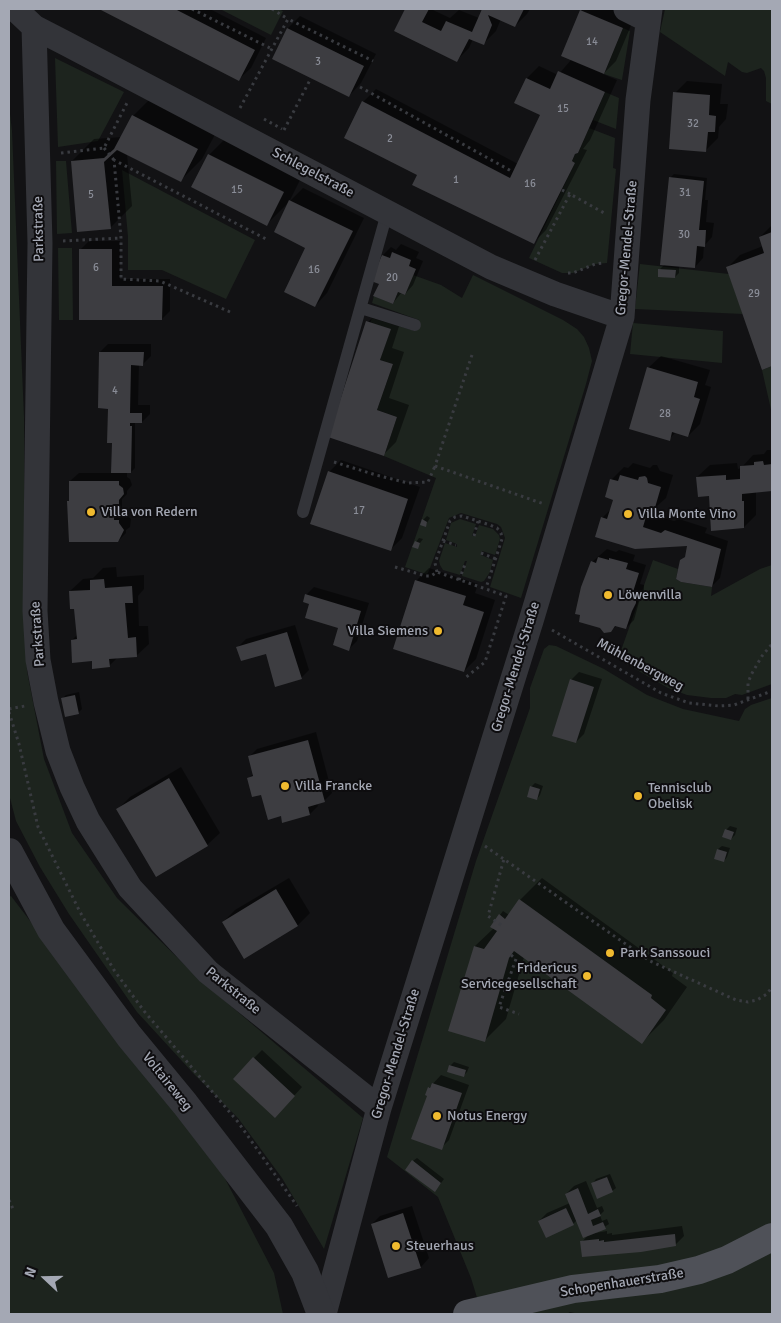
<!DOCTYPE html>
<meta charset="utf-8">
<style>
body{margin:0}
#map{position:relative;width:781px;height:1323px;overflow:hidden;background:#121214;font-family:Signika,sans-serif}
canvas{display:block}
.frame{position:absolute;inset:0;border:10px solid #a4a8b4;pointer-events:none}
.north{position:absolute;left:20px;top:1253px;width:50px;height:50px;-webkit-text-stroke:4px #0e0d0f;paint-order:stroke;rotate:291deg;font-size:14px;font-weight:700;line-height:20px;text-align:center;color:#a4a8b4}
.north::after{content:'';display:block;margin:auto;width:18px;height:22px;background:#a4a8b4;clip-path:polygon(50% 0,100% 100%,50% 72%,0 100%)}
</style>
<div id="map">
<canvas width="781" height="1323"></canvas>
<div class="frame"></div>
<div class="north">N</div>
</div>
<script>
const c = document.querySelector('canvas').getContext('2d');
c.lineJoin = 'round';
function paint(path, color) { c.fillStyle = color; c.fill(path, 'evenodd'); }
const poly = rows => new Path2D(rows.map(r => 'M' + r).join(''));
function stroke(path, color, width, dash) { c.strokeStyle = color; c.lineWidth = width; c.lineCap = dash ? 'butt' : 'round'; c.setLineDash(dash || []); c.stroke(path); }
function write(font, color, halo, rows, align = 'center') {
  c.font = font + ' Signika,sans-serif'; c.lineWidth = 4; c.setLineDash([]); c.textBaseline = 'middle'; c.strokeStyle = halo; c.fillStyle = color; for (const [text, x, y, turn = 0] of rows) {
    c.save(); c.translate(x, y); c.rotate((+turn || 0) * Math.PI / 180); c.textAlign = isNaN(turn) ? turn : align; if (halo) c.strokeText(text, 0, 0); c.fillText(text, 0, 0); c.restore();
  }
}
const green = poly([
 [220,9,278,9,283,11,271,35],
 [665,9,772,9,772,104,766,101,766,78,764,71,761,68,747,73,742,72,728,62,725,76,660,32],
 [623,28,630,31,622,80,604,74],
 [55,58,124,92,98,141,58,147],
 [605,92,619,98,616,129,593,120],
 [9,105,12,131,24,417,25,570,27,671,44,759,72,833,117,898,199,979,363,1118,324,1249,282,1178,238,1118,193,1073,137,1012,69,914,40,867,16,821,9,794],
 [589,128,615,138,613,168,616,169,607,263,595,264,573,273,562,273,529,258,575,163,572,161,575,154,578,153],
 [56,161,66,161,72,233,57,234],
 [122,170,255,240,226,299,162,270,128,270,128,237],
 [58,248,72,248,73,320,59,320],
 [640,264,729,274,743,314,635,309],
 [413,275,441,285,462,298,473,275,563,320,577,329,584,337,589,348,592,361,586,384,521,598,490,587,505,538,501,527,497,524,461,513,449,518,428,573,426,574,405,567,436,478,384,456,397,417,377,410,393,364,380,360,390,330,370,323,372,318,415,331,419,320,372,303,374,296,393,304,398,292,405,295],
 [633,323,723,331,722,363,630,354],
 [772,366,772,414,762,370],
 [460,519,476,524,472,536,475,536,479,525,493,529,499,535,500,539,495,555,482,551,481,555,493,560,490,572,484,581,481,582,462,576,467,561,465,561,460,575,443,570,440,565,439,561,445,543,457,547,457,544,446,540,451,523],
 [653,560,678,569,676,579,681,582,712,587,711,596,760,569,772,565,772,684,742,695,735,694,726,698,711,698,687,695,668,688,618,659],
 [549,645,556,646,604,669,647,695,683,709,739,721,745,709,751,705,772,698,772,1314,482,1314,471,1278,438,1197,387,1157,476,861,530,708,530,688,544,649],
 [11,896,220,1169,274,1273,283,1314,9,1314,9,897]
]);
const shadow = poly([
 [102,9,210,9,266,38,251,68,238,80],
 [406,9,434,9,433,10,450,18,459,10,479,18,484,9,530,9,527,14,515,26,501,19,496,31,483,44,473,39,469,48,457,60,395,30],
 [583,9,618,9,635,16,616,61,603,74,617,80,590,140,583,149,587,150,546,230,534,242,419,175,345,137,363,102,376,89,518,164,542,114,527,78,539,66,558,75,571,60,581,11],
 [300,16,376,54,361,83,349,96,273,58,288,28],
 [687,81,722,84,720,104,728,104,726,119,719,127,718,138,705,151,675,93],
 [155,94,219,127,202,159,180,181,127,154,132,206,110,228,72,161,94,139,122,137,133,116],
 [231,133,305,170,289,202,267,224,209,155],
 [674,174,707,178,705,200,708,200,706,222,714,223,712,237,704,246,703,258,695,267,679,265,679,273,675,277,660,269,665,264,670,178],
 [303,188,364,218,327,293,315,306,307,247,290,201],
 [772,225,772,365,763,368,728,267,740,255,763,246,760,237],
 [89,241,120,241,120,279,170,279,170,311,162,319,80,318,81,249],
 [401,244,419,252,416,258,423,261,413,285,405,294,402,292,393,303,381,283,383,255,391,247,396,250],
 [380,310,402,317,392,348,404,352,389,398,409,405,396,442,384,454,329,436,368,322],
 [108,344,151,344,151,356,143,364,139,364,138,405,150,405,150,414,142,422,135,422,135,468,131,472,127,472,127,477,130,479,132,485,127,491,127,494,122,499,122,512,126,512,126,515,131,519,130,527,126,530,126,533,118,541,68,502,70,500,70,481,79,473,113,473,113,442,100,352],
 [661,356,710,370,705,385,711,387,700,424,688,436,676,432,669,439,648,368],
 [767,450,772,450,772,490,756,491,756,515,744,527,710,495,697,477,710,465,737,463,738,469,741,468,753,455,764,454],
 [341,460,420,487,402,538,390,550,329,472],
 [633,463,650,468,653,465,657,465,660,471,673,475,666,498,657,506,655,515,674,521,679,519,707,528,705,533,728,541,720,578,712,586,681,561,687,555,690,545,602,518,612,508,614,499,606,496,612,479,624,467,628,468],
 [427,516,430,518,425,526,423,520],
 [419,538,423,539,417,547,416,542],
 [607,549,616,552,619,550,635,555,633,561,646,565,640,584,644,585,644,594,639,602,634,620,626,628,617,625,613,629,592,562],
 [116,567,117,577,144,575,144,589,138,596,139,626,148,626,149,644,136,656,118,657,109,666,93,660,72,640,77,635,76,607,70,591,83,579,93,578,103,568],
 [429,568,478,584,475,593,495,600,476,659,464,671,394,649,417,580],
 [314,587,369,603,357,641,349,649,339,627,311,603,306,595],
 [295,625,309,670,301,678,267,652,238,647,246,639],
 [579,672,602,679,584,734,576,742,571,680],
 [79,692,82,709,78,713,62,699,66,695],
 [316,732,332,793,324,801,317,803,318,806,310,814,283,821,281,815,249,778,254,773,249,757,257,749],
 [181,767,220,833,207,845,118,809,130,797],
 [535,783,543,786,540,795,537,799,531,787],
 [730,826,737,828,735,835,731,839,726,830],
 [722,846,730,848,727,857,724,861,718,849],
 [289,878,310,913,298,925,244,957,223,922,235,910],
 [542,878,673,973,672,976,687,987,664,1020,642,1042,524,957,506,1019,484,1041,450,1030,475,946,494,928,500,915,503,911,509,915,520,900],
 [262,1050,302,1087,283,1108,254,1058],
 [454,1062,469,1067,467,1072,463,1076,450,1066],
 [441,1075,469,1085,449,1140,441,1148,429,1095,429,1088],
 [417,1158,444,1179,438,1187,413,1161],
 [610,1174,616,1188,612,1191,593,1183,596,1179],
 [586,1181,597,1208,602,1206,604,1211,600,1215,602,1221,607,1219,609,1224,595,1233,607,1231,607,1234,612,1233,612,1235,682,1226,684,1236,675,1245,582,1242,589,1234,577,1220,573,1224,539,1221,547,1213,570,1203,566,1194,574,1186],
 [412,1206,429,1258,421,1267,389,1277,372,1224,380,1216],
 [570,1312,579,1314,567,1314]
]);
const building = poly([
 [99,9,175,9,255,50,239,81],
 [405,9,429,9,422,22,441,31,446,21,472,32,482,9,524,9,515,27,488,15,492,25,484,45,469,39,457,62,394,31],
 [580,10,623,28,604,74,561,56],
 [287,28,364,66,349,97,272,59],
 [558,71,605,92,578,153,575,154,572,161,575,163,534,244,412,185,417,175,344,138,362,101,510,178,540,115,514,103,526,78,550,89],
 [673,92,710,95,709,115,716,116,715,132,708,132,706,152,669,149],
 [132,115,198,149,181,182,117,150,104,162,111,229,77,232,71,161,104,158,114,149],
 [208,154,284,192,267,226,191,187],
 [669,177,704,181,699,230,706,230,705,247,697,246,695,268,660,265],
 [289,200,353,231,315,307,284,292,305,248,274,232],
 [772,232,772,366,762,370,726,267,764,253,759,237],
 [79,249,112,249,112,286,163,286,162,320,79,320],
 [392,252,411,260,409,266,416,269,405,295,398,292,393,304,373,296,379,284,371,281,382,255,390,258],
 [658,269,676,270,675,278,658,277],
 [366,321,391,329,380,360,393,364,377,410,397,417,384,456,328,437],
 [99,352,144,352,143,366,131,365,130,413,142,413,142,423,130,423,130,426,132,426,131,473,111,473,112,443,107,443,108,409,98,408],
 [647,367,698,382,694,397,700,399,688,437,672,432,670,441,629,429],
 [763,461,764,465,772,464,772,491,742,494,742,501,744,501,744,528,711,531,709,496,698,497,696,477,726,475,726,480,740,479,740,466,754,465,754,462],
 [328,471,408,499,391,551,310,524],
 [620,475,638,480,639,477,645,476,647,478,648,483,661,487,654,511,648,510,643,527,661,533,665,530,721,549,712,587,681,582,676,579,680,560,685,557,687,546,635,549,595,537,601,517,607,519,613,500,605,497,610,479,618,481],
 [69,481,119,481,119,485,123,488,124,494,119,500,119,504,114,504,114,520,119,520,119,523,124,530,118,542,69,542,67,501,69,501],
 [422,519,427,522,426,527,420,525],
 [415,541,420,543,418,549,412,547],
 [598,557,609,560,609,558,628,563,626,569,639,573,633,592,636,593,636,603,632,611,626,629,615,626,611,632,604,633,600,628,579,622,580,615,575,614,581,587,591,561,596,563],
 [104,579,105,588,132,586,133,603,125,603,128,638,136,637,137,657,109,659,110,667,92,669,92,661,72,663,71,640,77,639,74,609,70,609,69,591,90,590,90,580],
 [415,580,466,596,463,605,484,612,464,672,393,649],
 [305,594,361,611,349,651,333,645,338,628,305,618,309,604,303,602],
 [287,632,302,679,275,687,266,654,241,661,236,647],
 [570,679,594,687,576,743,552,736],
 [75,695,79,714,65,717,61,698],
 [308,740,325,802,308,807,310,815,282,823,281,816,268,820,261,795,252,797,247,778,253,776,248,756],
 [169,778,208,846,156,877,116,809],
 [530,786,540,789,537,800,527,797],
 [725,829,734,832,731,840,722,837],
 [717,849,727,852,724,862,714,859],
 [276,889,298,926,244,959,222,922],
 [519,899,652,995,651,998,666,1010,642,1044,514,951,509,958,485,1042,448,1031,474,946,484,949,497,931,490,927,499,914,505,919],
 [253,1057,295,1096,275,1118,233,1079],
 [449,1065,466,1070,464,1077,447,1072],
 [432,1083,462,1093,442,1150,411,1139,427,1096,425,1095,428,1087,430,1088],
 [412,1160,441,1183,435,1192,405,1170],
 [607,1177,613,1192,597,1199,591,1183],
 [578,1188,588,1214,598,1209,601,1216,591,1220,593,1226,603,1222,606,1229,583,1238,565,1194],
 [566,1208,574,1225,546,1238,538,1221],
 [403,1213,421,1268,388,1278,371,1224],
 [675,1234,676,1246,641,1252,582,1257,580,1241,599,1239,599,1241,604,1240,604,1242]
]);
const path = poly([
 [192,9,272,49],
 [272,9,288,19],
 [360,87,513,172],
 [240,108,288,19,373,61],
 [264,119,282,129],
 [284,130,311,78],
 [104,148,114,160],
 [61,153,104,148,128,101],
 [562,190,570,194],
 [63,241,121,238],
 [535,260,570,194,606,214],
 [568,273,573,273,595,264,603,263],
 [230,312,160,281,121,279,121,238,114,160,266,239],
 [472,355,435,466,544,504],
 [334,462,376,475,408,483,428,482,435,466],
 [474,536,478,521],
 [443,541,456,545],
 [481,553,496,559],
 [395,567,426,576,431,576,437,572,506,596,485,662,465,678],
 [437,572,435,563,450,521,455,517,462,516,490,525,497,528,501,533,502,539,486,588],
 [459,580,466,562],
 [552,630,661,693,689,703,719,706,734,705,772,691],
 [748,699,748,683,751,675,762,656,772,644],
 [9,709,25,706],
 [9,712,19,744,38,827,80,912,114,970,144,1011,238,1122,297,1206],
 [485,846,650,961,736,1000,748,1002,757,1000,767,994,772,987],
 [501,925,488,916,504,859],
 [511,955,516,959,499,1007,519,1014],
 [9,1200,13,1209,9,1209]
]);
const service = poly([
 [361,308,415,325],
 [303,512,387,213]
]);
const minor = poly([
 [15,9,34,27,67,44,491,267,555,294,622,317],
 [626,9,648,20],
 [34,27,40,243,35,611,38,660,46,702,58,751,72,787,88,821,130,888,208,972,379,1108],
 [324,1314,379,1108,531,621,622,317,638,100,650,9]
]);
const tertiary = poly([
 [9,852,51,930,129,1036,185,1104,279,1226,305,1272,321,1314]
]);
const primary = poly([
 [467,1314,573,1289,660,1279,699,1270,727,1260,772,1237]
]);
const markers = [
 [91,512,5,"#f0ba2f"],
 [628,514,5,"#f0ba2f"],
 [608,595,5,"#f0ba2f"],
 [438,631,5,"#f0ba2f"],
 [285,786,5,"#f0ba2f"],
 [638,796,5,"#f0ba2f"],
 [610,953,5,"#f0ba2f"],
 [587,976,5,"#f0ba2f"],
 [437,1116,5,"#f0ba2f"],
 [396,1246,5,"#f0ba2f"]
];
const numberNames = [
 ["14",592,42],
 ["3",318,62],
 ["15",563,109],
 ["32",693,124],
 ["2",390,139],
 ["1",456,180],
 ["16",530,184],
 ["15",237,190],
 ["31",685,193],
 ["5",91,195],
 ["30",684,235],
 ["6",96,268],
 ["16",314,270],
 ["20",392,278],
 ["29",754,294],
 ["4",115,391],
 ["28",665,414],
 ["17",359,511]
];
const streetNames = [
 ["Schlegelstraße",313,173,28],
 ["Parkstraße",39,229,-91],
 ["Gregor-Mendel-Straße",627,248,-85],
 ["Parkstraße",38,634,-94],
 ["Mühlenbergweg",640,665,28],
 ["Gregor-Mendel-Straße",516,667,-73],
 ["Parkstraße",233,991,39],
 ["Gregor-Mendel-Straße",396,1054,-73],
 ["Voltaireweg",167,1082,51],
 ["Schopenhauerstraße",622,1283,-9]
];
const poiNames = [
 ["Villa von Redern",101,512],
 ["Villa Monte Vino",638,514],
 ["Löwenvilla",618,595],
 ["Villa Siemens",428,631,"right"],
 ["Villa Francke",295,786],
 ["Tennisclub",648,788],
 ["Obelisk",648,804],
 ["Park Sanssouci",620,953],
 ["Fridericus",577,968,"right"],
 ["Servicegesellschaft",577,984,"right"],
 ["Notus Energy",447,1116],
 ["Steuerhaus",406,1246]
];
paint(green, '#1d241e');
paint(shadow, '#0007');
paint(building, '#3d3d41');
stroke(path, '#393b40', 3, [2.5, 4]);
stroke(service, '#333439', 12);
stroke(minor, '#333439', 25);
stroke(tertiary, '#333439', 28);
stroke(primary, '#4f5158', 28);
for (const [x, y, r, color] of markers) { const dot = new Path2D(); dot.arc(x, y, r, 0, 2 * Math.PI); c.fillStyle = color; c.fill(dot); stroke(dot, '#0e0d0f', 2); }
write('11px', '#8a8d97', null, numberNames);
write('14px', '#a4a8b4', '#0e0d0f', streetNames);
write('14px', '#a4a8b4', '#0e0d0f', poiNames, 'left');
</script>
